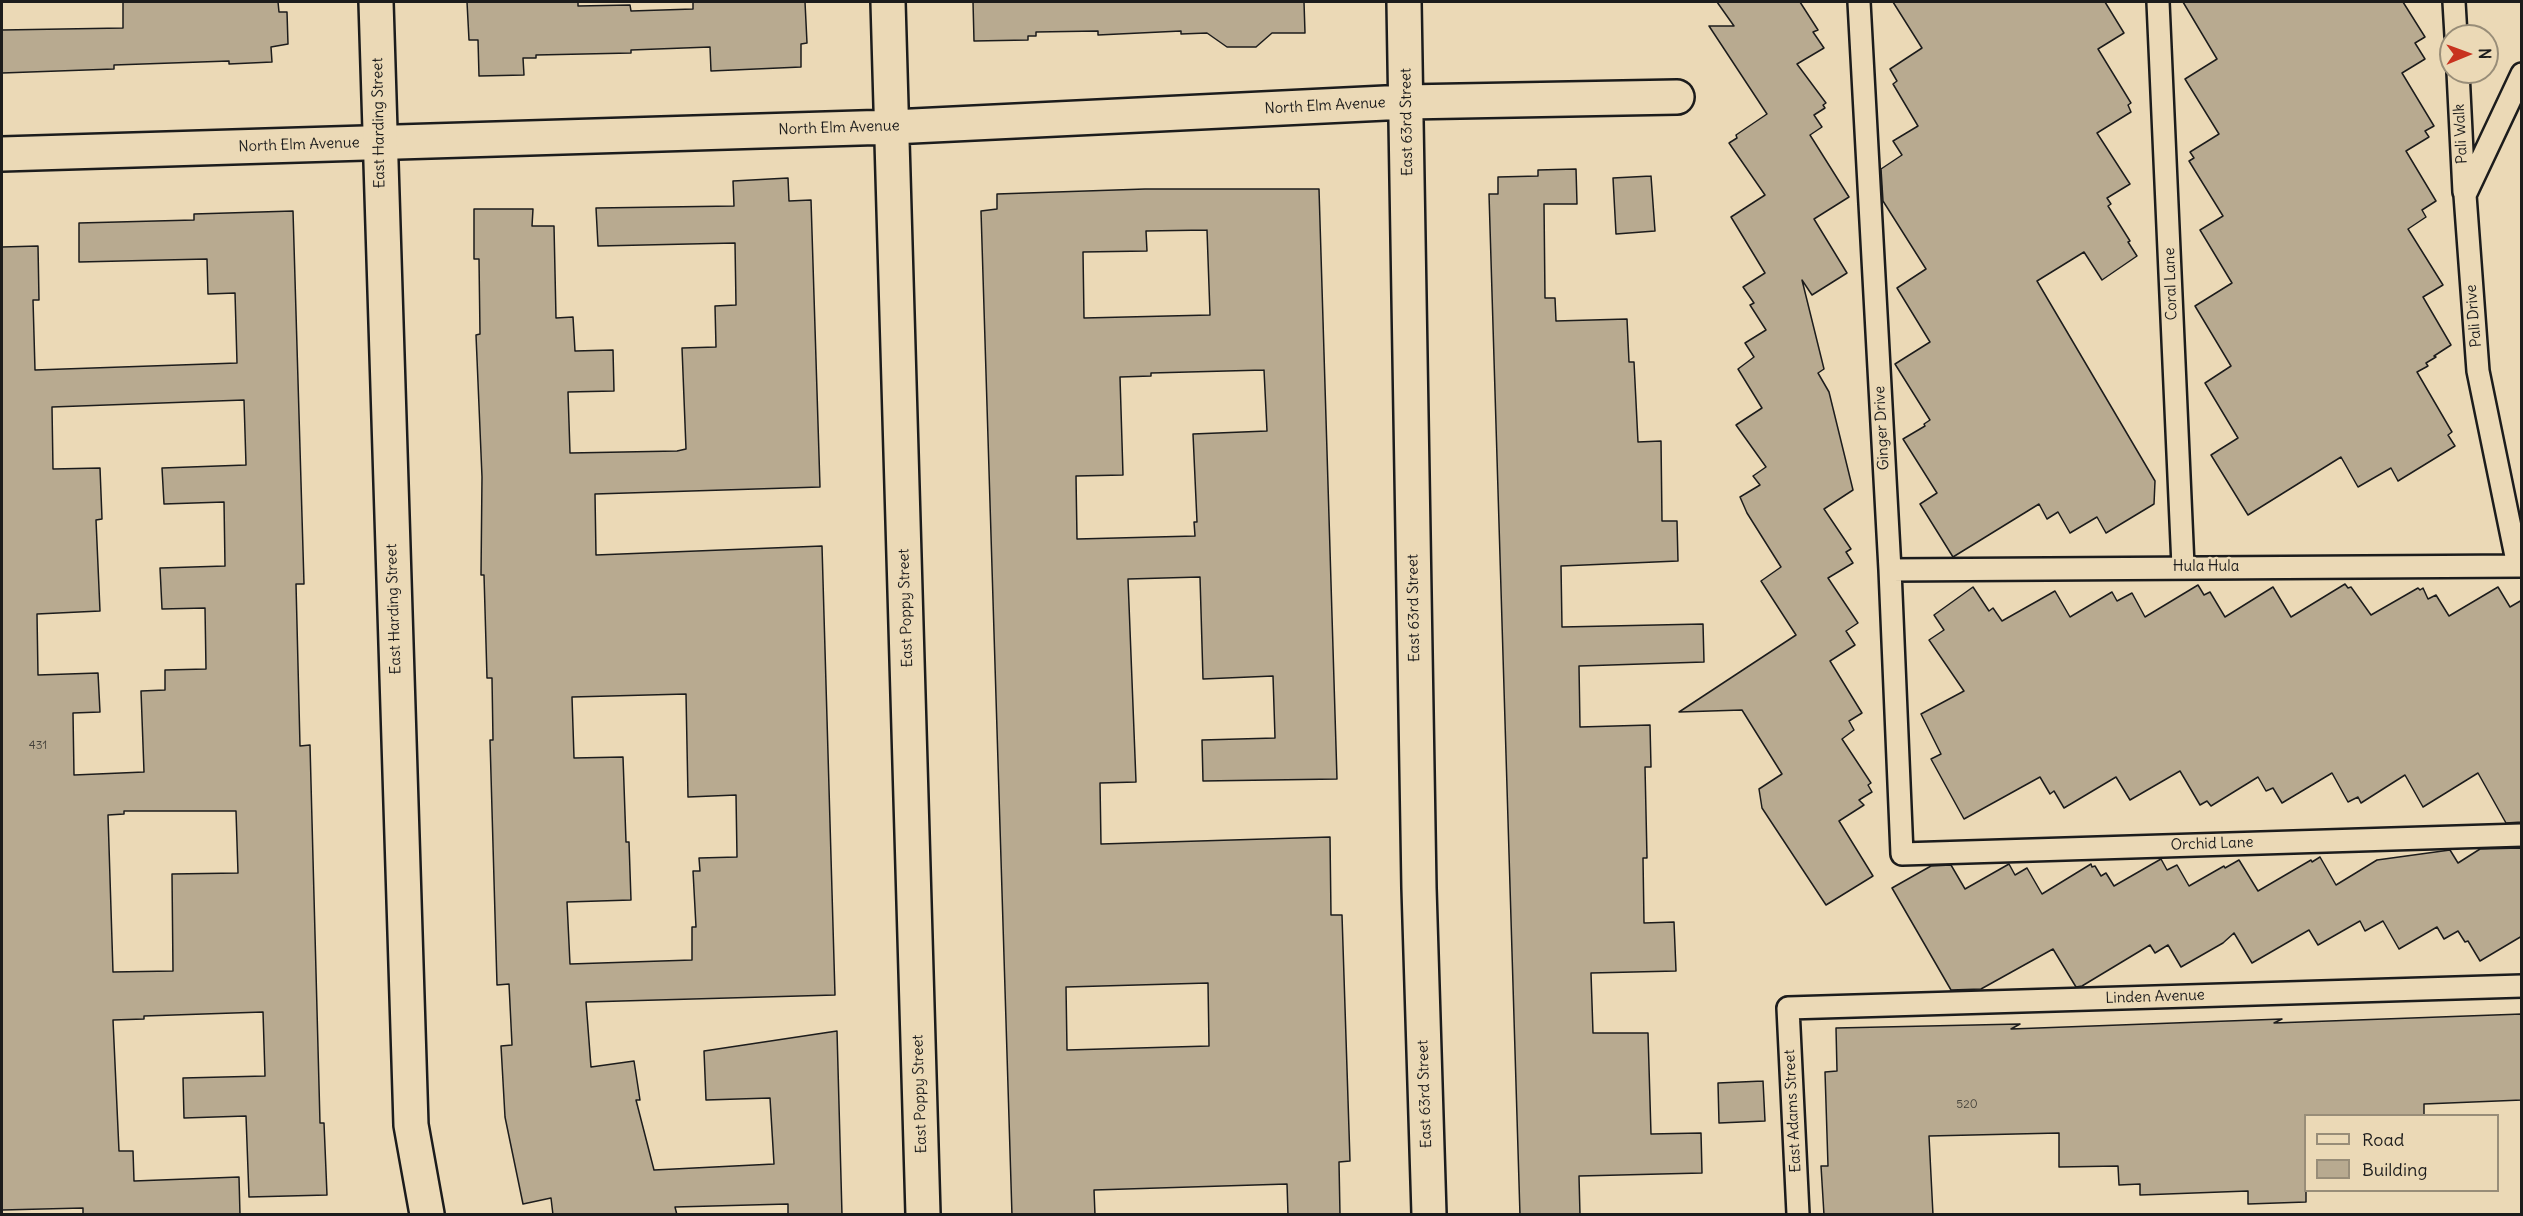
<!DOCTYPE html>
<style>
body{margin:0}
#map{position:relative;width:2523px;height:1216px;overflow:hidden;background:#ebd9b6;font-family:Delius,sans-serif}
canvas{display:block}
.frame{position:absolute;inset:0;border:3px solid #1c1c1c;pointer-events:none}
.legend{position:absolute;left:2304px;top:1114px;width:195px;height:78px;box-sizing:border-box;background:#ebd9b6;border:2px solid #988d78;margin:0;padding:8px 10px;list-style:none;font-size:18px;color:#1c1c1c}
.legend li{display:flex;align-items:center;gap:12px;height:30px}
.legend b{width:30px;border:2px solid #988d78}
.north{position:absolute;left:2439px;top:24px;width:60px;height:60px;box-sizing:border-box;background:#ebd9b6;border:2px solid #988d78;border-radius:50%;rotate:89deg;font-size:16px;font-weight:700;line-height:24px;text-align:center;color:#1c1c1c}
.north::after{content:'';display:block;margin:auto;width:21px;height:27px;background:#c8321e;clip-path:polygon(50% 0,100% 100%,50% 72%,0 100%)}
</style>
<div id="map">
<canvas width="2523" height="1216"></canvas>
<div class="frame"></div>
<ul class="legend">
<li><b style="height:8px;background:#ebd9b6"></b>Road</li>
<li><b style="height:16px;background:#b8aa90"></b>Building</li>
</ul>
<div class="north">N</div>
</div>
<script>
const c = document.querySelector('canvas').getContext('2d');
c.lineJoin = 'round';
function paint(path, color) { c.fillStyle = color; c.fill(path, 'evenodd'); }
const poly = rows => new Path2D(rows.map(r => 'M' + r).join(''));
function stroke(path, color, width, dash) { c.strokeStyle = color; c.lineWidth = width; c.lineCap = dash ? 'butt' : 'round'; c.setLineDash(dash || []); c.stroke(path); }
function write(font, color, halo, rows, align = 'center') {
  c.font = font + ' Delius,sans-serif'; c.lineWidth = 4.5; c.setLineDash([]); c.textBaseline = 'middle'; c.strokeStyle = halo; c.fillStyle = color; for (const [text, x, y, turn = 0] of rows) {
    c.save(); c.translate(x, y); c.rotate((+turn || 0) * Math.PI / 180); c.textAlign = isNaN(turn) ? turn : align; if (halo) c.strokeText(text, 0, 0); c.fillText(text, 0, 0); c.restore();
  }
}
const building = poly([
 [123,2,278,2,279,12,287,12,288,44,271,47,272,62,229,64,229,61,114,65,114,69,2,73,2,30,123,28,123,2],
 [467,2,578,2,578,6,630,5,631,11,693,9,693,2,805,2,807,43,801,44,801,67,711,71,710,47,631,50,631,53,536,55,536,58,523,58,524,75,479,76,478,40,469,40,467,2],
 [973,2,1304,2,1305,33,1272,33,1256,47,1227,47,1207,33,1181,34,1181,31,1098,35,1098,31,1036,32,1036,36,1028,36,1028,40,974,41,973,2],
 [1717,2,1800,2,1818,30,1813,32,1824,48,1797,64,1826,103,1823,105,1825,108,1814,115,1822,127,1810,135,1849,197,1814,219,1847,273,1812,295,1802,280,1824,369,1818,373,1829,392,1853,490,1824,509,1851,549,1846,552,1853,563,1828,578,1858,623,1846,631,1855,645,1830,661,1862,713,1849,721,1854,730,1842,739,1871,783,1868,785,1872,792,1859,800,1864,805,1839,821,1873,876,1826,905,1762,808,1759,789,1782,774,1742,710,1679,712,1796,635,1761,581,1781,567,1747,513,1740,497,1760,485,1753,476,1766,467,1736,425,1762,408,1738,369,1754,357,1745,343,1766,330,1750,305,1754,303,1743,287,1765,273,1731,217,1765,195,1729,143,1737,138,1736,135,1767,114,1709,26,1734,26,1717,2],
 [1893,2,2105,2,2124,33,2098,49,2131,103,2128,105,2131,112,2097,133,2130,184,2107,198,2111,204,2108,206,2130,241,2128,242,2137,256,2102,280,2084,252,2037,281,2155,481,2154,504,2106,533,2097,517,2070,533,2058,512,2047,519,2039,504,1953,557,1920,504,1937,493,1903,439,1925,426,1924,424,1930,420,1895,364,1930,342,1897,288,1926,269,1883,201,1881,169,1902,155,1893,141,1918,126,1893,84,1897,81,1890,69,1922,48,1893,2],
 [2183,2,2403,2,2425,37,2415,43,2425,59,2402,73,2434,126,2425,131,2429,137,2406,151,2436,201,2422,210,2426,217,2408,229,2443,285,2423,297,2451,345,2434,356,2436,357,2426,363,2428,366,2417,372,2452,432,2448,435,2455,446,2398,481,2391,468,2358,487,2341,457,2248,515,2211,455,2238,438,2205,383,2231,366,2195,306,2232,283,2200,230,2223,216,2189,161,2194,158,2190,152,2219,134,2185,79,2217,59,2183,2],
 [1576,169,1577,204,1544,204,1545,298,1555,298,1556,321,1627,319,1629,362,1634,362,1638,442,1661,441,1662,521,1677,521,1678,561,1561,566,1562,627,1703,624,1704,662,1579,666,1580,727,1650,725,1651,767,1645,767,1647,858,1643,858,1644,923,1674,922,1676,971,1591,973,1593,1033,1648,1033,1651,1134,1701,1133,1702,1173,1579,1176,1580,1215,1520,1215,1489,194,1498,194,1498,177,1538,176,1538,170,1576,169],
 [1651,176,1655,231,1616,234,1613,178,1651,176],
 [788,178,789,201,811,200,820,487,595,494,596,555,822,546,835,995,586,1002,591,1067,634,1061,640,1100,636,1100,654,1170,774,1164,770,1098,706,1100,704,1051,837,1031,842,1215,788,1215,788,1204,675,1207,677,1215,553,1215,551,1198,523,1204,505,1117,501,1046,512,1045,509,984,497,985,490,740,493,740,492,678,487,678,484,575,481,575,482,477,476,335,480,334,479,259,474,259,474,209,533,209,532,226,554,226,556,318,573,317,575,351,613,350,614,391,568,392,570,453,677,451,686,449,682,348,716,347,715,306,736,305,735,243,598,246,596,208,734,206,733,181,788,178],
 [686,694,688,797,736,795,737,857,699,858,700,871,693,871,696,927,692,927,692,960,570,964,567,902,631,900,629,842,626,842,623,757,574,758,572,697,686,694],
 [1145,189,1319,189,1337,779,1203,781,1202,740,1275,738,1273,676,1203,679,1200,577,1128,579,1136,782,1100,783,1101,844,1330,837,1331,915,1342,915,1350,1161,1339,1162,1340,1215,1288,1215,1287,1184,1094,1190,1095,1215,1012,1215,981,211,997,209,997,194,1145,189],
 [1207,230,1210,315,1084,318,1083,252,1147,251,1146,231,1207,230],
 [1264,370,1267,431,1193,434,1197,522,1194,522,1195,536,1077,539,1076,476,1123,475,1120,377,1151,376,1151,373,1264,370],
 [1208,983,1209,1046,1067,1050,1066,987,1208,983],
 [293,211,304,584,296,584,300,746,310,745,320,1123,324,1123,327,1195,249,1197,246,1116,184,1118,183,1078,265,1076,263,1012,144,1016,144,1019,113,1020,119,1151,133,1151,134,1181,239,1177,240,1215,83,1215,83,1208,2,1210,2,247,38,246,39,300,33,300,35,370,237,363,235,293,208,294,207,259,79,262,79,223,194,220,194,214,293,211],
 [244,400,246,465,162,468,164,504,224,502,225,566,160,568,162,609,205,608,206,669,165,670,165,690,141,691,144,772,74,775,73,713,100,712,98,673,38,675,37,614,100,611,96,520,102,519,100,468,53,469,52,407,244,400],
 [124,811,236,811,238,873,172,874,173,971,113,972,108,815,124,814,124,811],
 [2345,584,2348,588,2351,587,2371,615,2418,588,2420,590,2423,588,2428,599,2436,595,2449,616,2498,587,2510,607,2522,600,2522,822,2506,823,2478,773,2423,807,2405,775,2361,803,2358,797,2348,802,2332,773,2282,803,2273,788,2266,791,2258,777,2211,806,2207,801,2200,805,2180,771,2130,800,2116,777,2064,808,2054,791,2050,794,2040,777,1964,819,1931,759,1941,754,1921,714,1964,691,1929,640,1944,630,1934,615,1973,587,1989,611,1993,608,2002,621,2055,591,2070,617,2112,592,2117,601,2132,593,2145,617,2198,585,2204,595,2210,592,2225,617,2273,587,2291,617,2345,584],
 [2522,848,2522,936,2480,961,2468,941,2465,942,2458,931,2444,939,2437,927,2399,949,2383,921,2365,931,2360,921,2318,945,2309,930,2252,963,2234,933,2223,943,2181,967,2168,945,2155,953,2150,945,2082,986,2076,987,2053,949,1981,989,1951,990,1892,888,1931,866,1951,865,1965,889,2009,864,2015,875,2027,868,2042,894,2091,864,2092,867,2095,866,2101,876,2106,873,2114,886,2161,859,2167,870,2177,865,2189,886,2224,866,2225,868,2239,860,2258,891,2311,860,2312,862,2320,857,2336,885,2377,860,2450,850,2458,863,2480,849,2522,848],
 [2522,1014,2522,1100,2424,1104,2424,1116,2306,1116,2306,1202,2248,1204,2248,1191,2140,1195,2140,1184,2119,1185,2118,1166,2059,1167,2059,1133,1929,1136,1933,1215,1824,1215,1821,1166,1828,1166,1825,1072,1837,1071,1836,1028,2020,1024,2011,1029,2282,1019,2274,1023,2522,1014],
 [1763,1081,1765,1121,1719,1123,1718,1083,1763,1081]
]);
const lane = poly([
 [1859,2,1890,570,1902,854,2522,835],
 [2158,2,2183,566],
 [2454,2,2456,36],
 [2458,72,2464,192],
 [2518,566,2478,371,2465,195,2522,74],
 [1890,570,2522,566],
 [1798,1214,1788,1008,2522,986]
]);
const street = poly([
 [888,2,923,1214],
 [1404,2,1419,888,1429,1214],
 [2,154,892,127,1406,102,1677,97]
]);
const secondary = poly([
 [376,2,411,1125,427,1214]
]);
const numberNames = [
 ["431",38,746],
 ["520",1967,1105]
];
const streetNames = [
 ["North Elm Avenue",1325,106,-3],
 ["East 63rd Street",1407,122,-91],
 ["East Harding Street",379,123,-91],
 ["North Elm Avenue",839,128,-2],
 ["Pali Walk",2461,134,-93],
 ["North Elm Avenue",299,145,-2],
 ["Coral Lane",2171,284,-92],
 ["Pali Drive",2474,316,-95],
 ["Ginger Drive",1882,428,-93],
 ["Hula Hula",2206,567],
 ["East Poppy Street",906,608,-92],
 ["East 63rd Street",1414,608,-91],
 ["East Harding Street",394,609,-92],
 ["Orchid Lane",2212,844,-2],
 ["Linden Avenue",2155,997,-2],
 ["East Poppy Street",920,1094,-92],
 ["East 63rd Street",1425,1094,-92],
 ["East Adams Street",1793,1111,-93]
];
paint(building, '#b8aa90');
stroke(building, '#1c1c1c', 1.5);
stroke(lane, '#1c1c1c', 26);
stroke(street, '#1c1c1c', 38);
stroke(secondary, '#1c1c1c', 38);
stroke(lane, '#ebd9b6', 21);
stroke(street, '#ebd9b6', 33);
stroke(secondary, '#ebd9b6', 33);
write('12px', '#434039', null, numberNames);
write('15px', '#1c1c1c', '#ebd9b6', streetNames);
</script>
